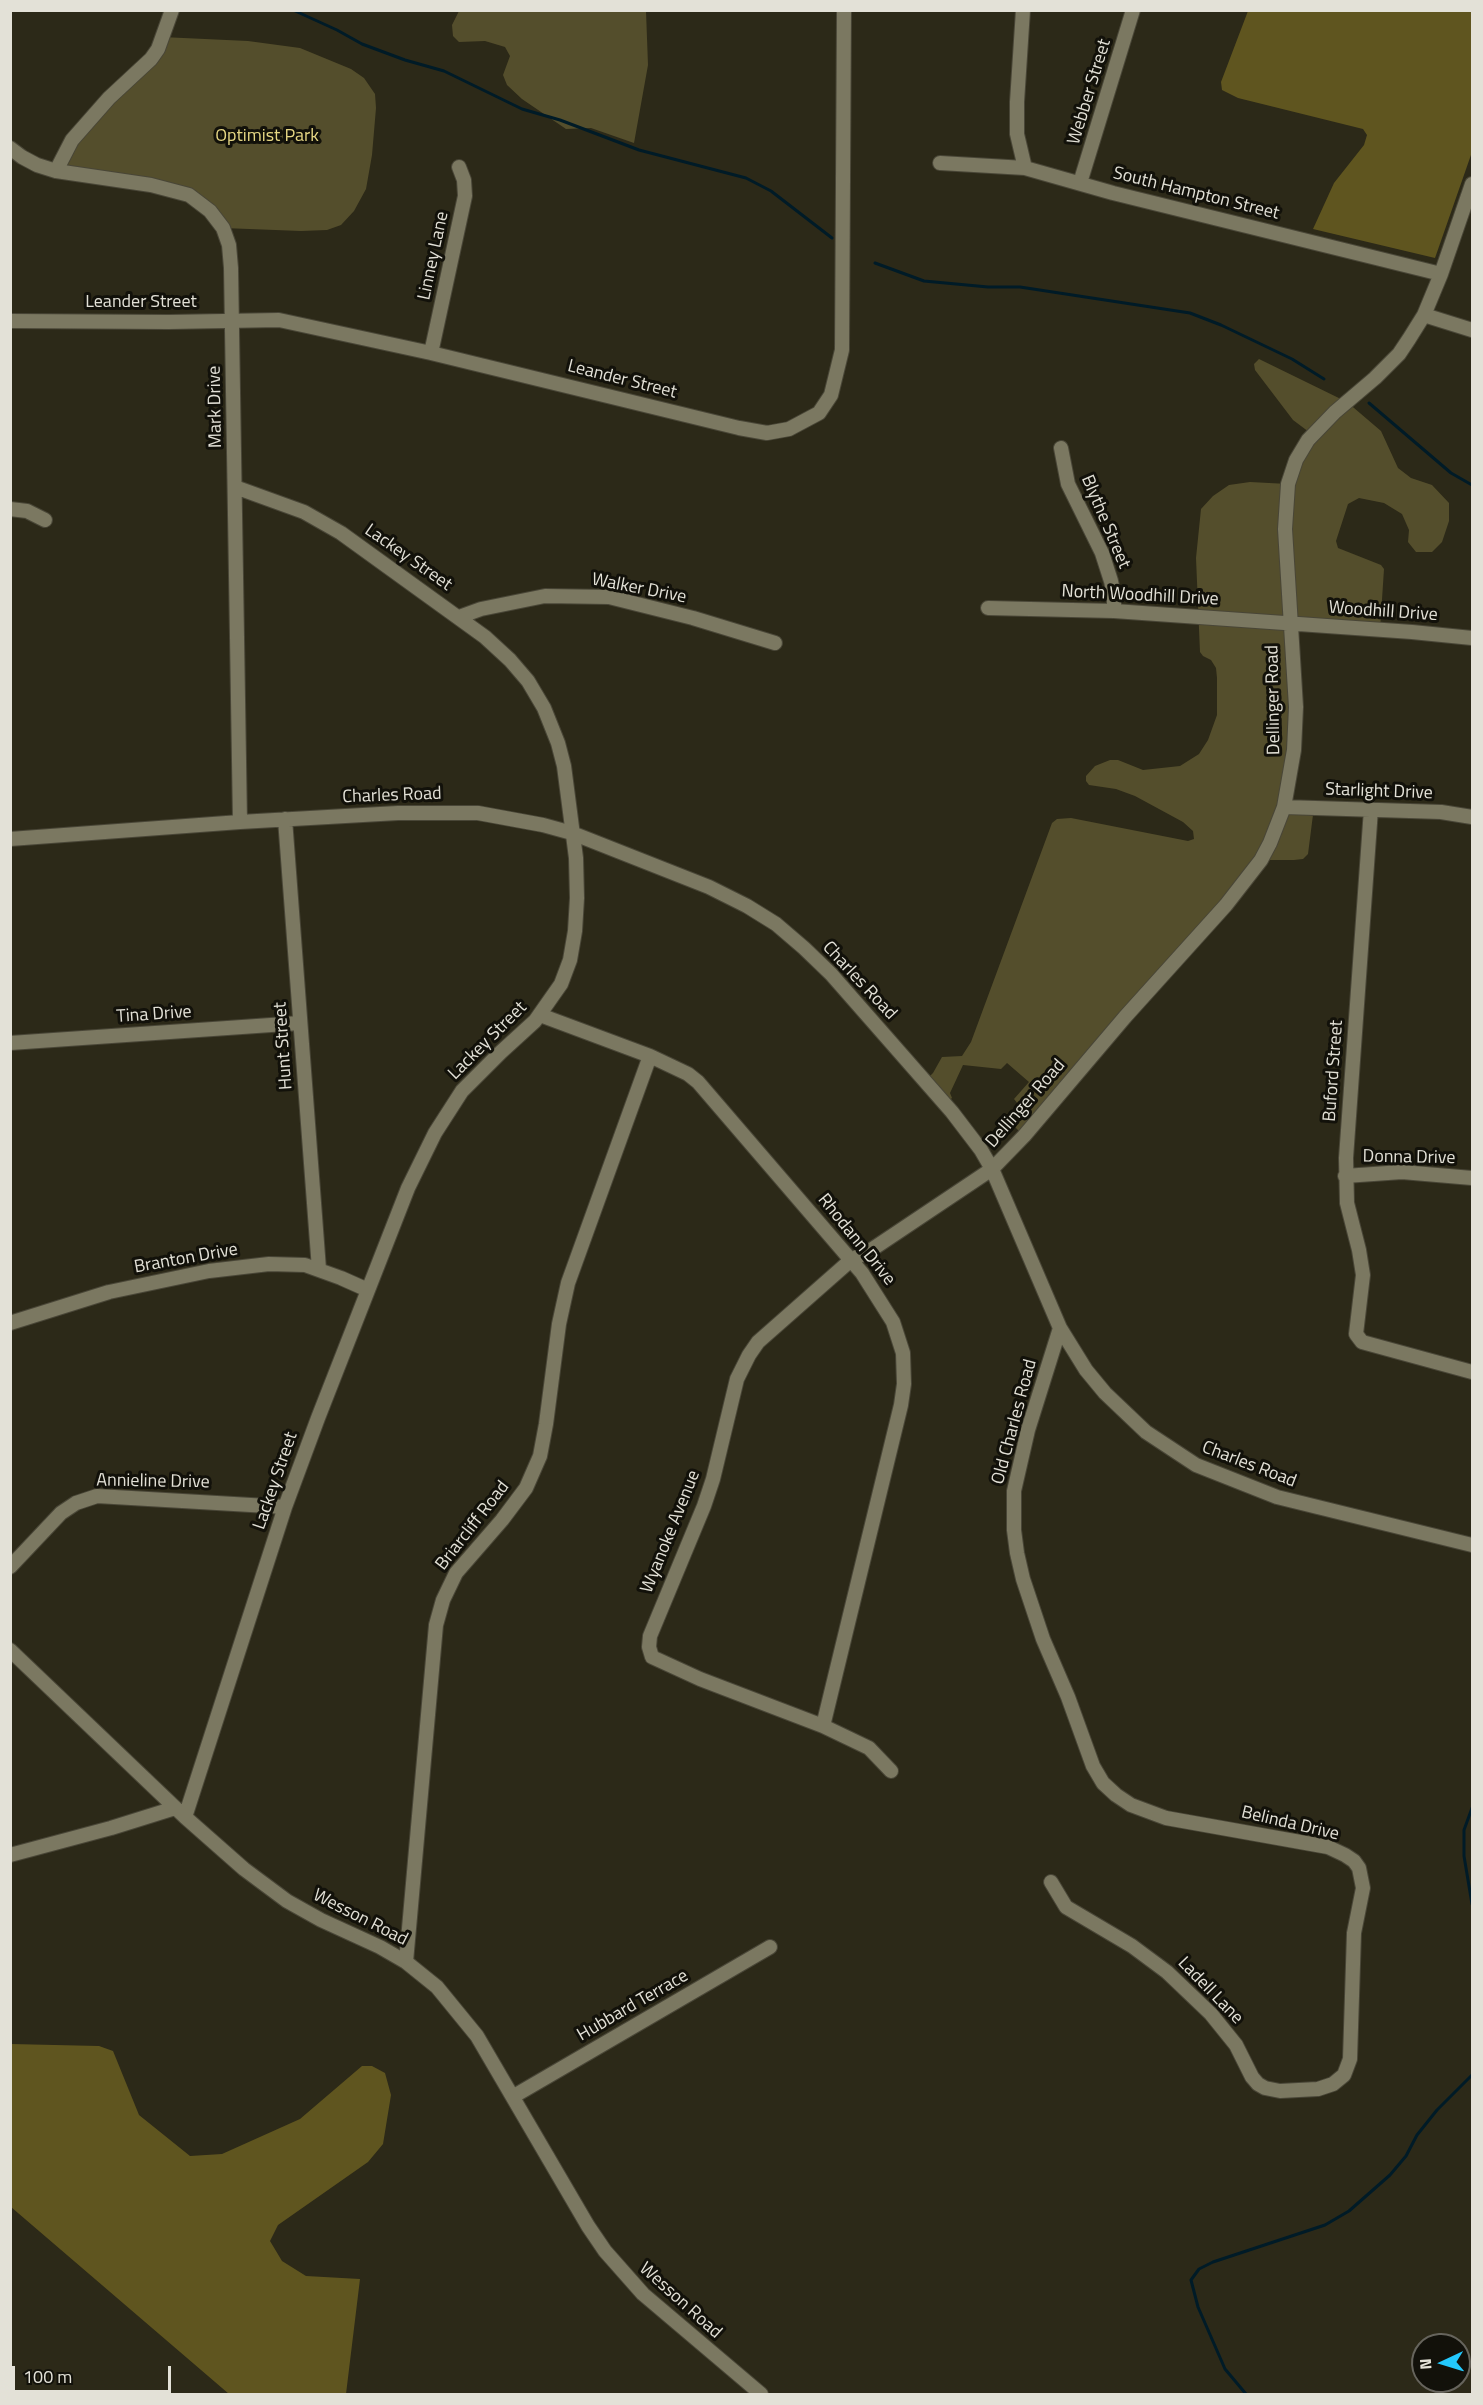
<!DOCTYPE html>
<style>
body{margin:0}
#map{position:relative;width:1483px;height:2405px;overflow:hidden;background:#2c2918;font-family:"Titillium Web",sans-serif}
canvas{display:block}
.frame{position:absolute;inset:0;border:12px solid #e3e1d7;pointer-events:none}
.north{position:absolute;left:1411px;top:2333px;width:60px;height:60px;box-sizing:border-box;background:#12110a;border:2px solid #66645c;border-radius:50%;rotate:266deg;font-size:16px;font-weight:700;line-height:24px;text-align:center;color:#e3e1d7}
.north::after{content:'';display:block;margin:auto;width:21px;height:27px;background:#23c9fe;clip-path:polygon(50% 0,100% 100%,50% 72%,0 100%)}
.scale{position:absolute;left:12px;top:2366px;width:159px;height:27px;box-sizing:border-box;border:3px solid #e3e1d7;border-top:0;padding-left:8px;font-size:18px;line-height:21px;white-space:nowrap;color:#e3e1d7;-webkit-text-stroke:4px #12110a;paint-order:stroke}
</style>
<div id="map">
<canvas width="1483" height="2405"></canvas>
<div class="frame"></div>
<div class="north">N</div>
<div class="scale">100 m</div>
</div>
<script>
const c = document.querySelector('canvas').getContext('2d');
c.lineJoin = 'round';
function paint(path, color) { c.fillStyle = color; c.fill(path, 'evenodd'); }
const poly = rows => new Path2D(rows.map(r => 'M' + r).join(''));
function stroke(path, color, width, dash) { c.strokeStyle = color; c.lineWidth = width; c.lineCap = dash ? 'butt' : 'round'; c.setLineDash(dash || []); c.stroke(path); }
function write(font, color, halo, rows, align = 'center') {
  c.font = font + ' "Titillium Web",sans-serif'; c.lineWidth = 6; c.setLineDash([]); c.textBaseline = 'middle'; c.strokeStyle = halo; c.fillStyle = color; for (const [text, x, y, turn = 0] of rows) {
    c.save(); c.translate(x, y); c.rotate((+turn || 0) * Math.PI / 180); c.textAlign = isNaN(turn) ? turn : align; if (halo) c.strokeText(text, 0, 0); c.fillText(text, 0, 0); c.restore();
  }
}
const green = poly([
 [459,11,646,11,648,65,634,143,591,128,566,129,522,99,507,85,503,75,510,56,505,47,485,41,459,42,453,36,452,25],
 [162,37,248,41,300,48,351,69,364,78,375,94,376,108,372,155,366,189,354,211,341,225,327,230,301,231,223,228,198,201,56,171],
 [1259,359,1347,402,1381,431,1398,468,1411,478,1432,485,1449,503,1449,521,1442,542,1432,552,1416,552,1408,542,1409,530,1402,514,1384,503,1359,498,1348,504,1336,541,1338,548,1381,565,1384,569,1380,630,1290,623,1296,707,1284,806,1314,807,1308,854,1303,859,1294,860,1260,860,1024,1136,1014,1126,1025,1113,1014,1099,1029,1082,1007,1063,1001,1069,963,1065,950,1093,952,1098,945,1104,925,1081,933,1073,942,1057,962,1056,971,1042,1052,823,1057,819,1071,818,1188,841,1194,839,1193,831,1183,822,1135,796,1116,789,1089,785,1086,781,1086,776,1095,766,1110,760,1118,760,1143,770,1180,766,1199,754,1208,740,1217,715,1217,678,1216,668,1211,660,1203,656,1200,652,1196,558,1201,509,1213,496,1229,485,1250,482,1288,484,1313,435,1293,420,1255,370,1254,364]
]);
const forest = poly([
 [1248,11,1472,11,1472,152,1435,258,1313,229,1334,183,1364,145,1367,135,1363,129,1238,98,1222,90,1221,82],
 [11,2044,99,2046,113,2051,139,2115,190,2156,222,2154,300,2119,362,2066,372,2066,385,2073,391,2095,383,2144,368,2162,278,2225,270,2241,282,2261,306,2276,360,2279,346,2394,229,2394,11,2207]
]);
const stream = poly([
 [293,10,337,30,362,44,405,60,444,71,522,109,560,120,639,150,746,178,771,191,832,238],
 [875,263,924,281,988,287,1020,287,1190,313,1221,325,1292,359,1324,379],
 [1369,403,1451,473,1472,485],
 [1472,1808,1464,1830,1464,1856,1472,1904],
 [1246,2394,1225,2369,1198,2307,1191,2280,1199,2269,1213,2262,1325,2225,1349,2211,1390,2175,1406,2156,1417,2135,1437,2110,1472,2075]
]);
const minor = poly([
 [1023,10,1017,102,1017,134,1025,168],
 [10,148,22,157,37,165,56,171,151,185,189,195,210,211,223,228,229,245,231,268,240,822],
 [940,163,1025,168,1113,193,1441,274],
 [56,171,72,140,109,98,151,59,158,49,172,10],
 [1080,183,1133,10],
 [1424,315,1472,330],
 [10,321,169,322,279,320,431,353,739,428,767,433,789,429,819,413,831,395,842,350,844,10],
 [431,353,465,196,464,180,459,167],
 [1061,448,1068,484,1102,553,1111,581,1114,596,1114,611],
 [10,509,27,511,45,520],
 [988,608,1114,611,1412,632,1472,638],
 [459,617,481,609,545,596,609,597,693,618,775,643],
 [1284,807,1441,812,1472,817],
 [1371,809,1346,1158,1347,1203,1359,1250,1363,1275,1356,1334,1362,1342,1472,1372],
 [285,819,319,1269],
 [10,839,240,822,398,813,478,813,543,825,572,833,709,887,747,906,776,924,804,948,831,974,952,1112,981,1150,992,1169,1060,1328,1086,1370,1105,1393,1146,1432,1196,1465,1277,1497,1472,1545],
 [540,1015,650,1056,688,1074,698,1082,862,1273,893,1322,903,1353,904,1384,901,1405,823,1726],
 [10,1043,300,1023],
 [1345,1176,1402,1172,1472,1178],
 [10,1323,109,1292,209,1271,269,1264,305,1265,341,1278,368,1290],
 [10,1567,61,1513,76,1503,97,1496,285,1507],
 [10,1650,185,1817,244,1869,287,1901,321,1920,380,1947,406,1962,437,1987,477,2036,588,2226,605,2251,643,2294,761,2394],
 [891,1771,869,1748,823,1726,700,1679,652,1657,649,1647,650,1636,704,1506,713,1479,737,1379,749,1355,758,1342,851,1260,871,1250,992,1169,1024,1136,1125,1017,1226,905,1261,860,1270,843,1284,807,1294,750,1296,707,1285,529,1288,484,1296,460,1308,440,1335,412,1375,378,1399,354,1409,339,1424,315,1441,274,1472,184],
 [185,1817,285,1507,318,1418,408,1188,435,1133,462,1091,501,1052,535,1021,561,984,570,960,575,931,577,898,576,858,564,766,558,743,544,708,528,681,510,660,485,637,341,533,304,512,235,487],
 [10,1855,111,1828,175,1808],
 [1051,1882,1066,1907,1132,1946,1167,1972,1211,2014,1236,2045,1252,2077,1258,2084,1265,2088,1280,2091,1318,2089,1333,2084,1344,2075,1350,2059,1354,1933,1363,1888,1359,1868,1354,1861,1345,1855,1328,1847,1166,1818,1131,1805,1116,1795,1103,1783,1093,1766,1068,1697,1043,1639,1023,1579,1017,1553,1014,1530,1014,1491,1028,1430,1060,1328],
 [406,1962,436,1625,443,1600,456,1573,502,1520,526,1488,540,1456,546,1424,559,1324,568,1283,650,1056],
 [514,2096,770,1947]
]);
const streetNames = [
 ["Webber Street",1090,92,-73],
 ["South Hampton Street",1196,194,14],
 ["Linney Lane",434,256,-78],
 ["Leander Street",141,303],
 ["Leander Street",622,380,14],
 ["Mark Drive",216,407,-91],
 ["Blythe Street",1105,522,67],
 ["Lackey Street",408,558,35],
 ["Walker Drive",639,589,11],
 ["North Woodhill Drive",1140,596,3],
 ["Woodhill Drive",1383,612,4],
 ["Dellinger Road",1274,700,-91],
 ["Starlight Drive",1379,792,2],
 ["Charles Road",392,796,-2],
 ["Charles Road",859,981,47],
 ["Tina Drive",154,1015,-4],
 ["Lackey Street",488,1041,-45],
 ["Hunt Street",284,1046,-94],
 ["Buford Street",1334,1071,-86],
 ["Dellinger Road",1026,1104,-49],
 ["Donna Drive",1409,1158,1],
 ["Rhodann Drive",856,1240,51],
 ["Branton Drive",186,1259,-10],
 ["Old Charles Road",1015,1422,-75],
 ["Charles Road",1249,1465,21],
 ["Lackey Street",276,1481,-71],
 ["Annieline Drive",153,1482,1],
 ["Briarcliff Road",473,1526,-52],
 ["Wyanoke Avenue",671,1532,-68],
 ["Belinda Drive",1290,1824,13],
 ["Wesson Road",360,1918,27],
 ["Ladell Lane",1210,1991,46],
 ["Hubbard Terrace",633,2006,-30],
 ["Wesson Road",680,2301,42]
];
const parkNames = [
 ["Optimist Park",267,137]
];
paint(green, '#544e2c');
paint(forest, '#5f551f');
stroke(stream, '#001b27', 3);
stroke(minor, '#494637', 16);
stroke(minor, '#7b7861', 14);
write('18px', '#e3e1d7', '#12110a', streetNames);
write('18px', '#e6d784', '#12110a', parkNames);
</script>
